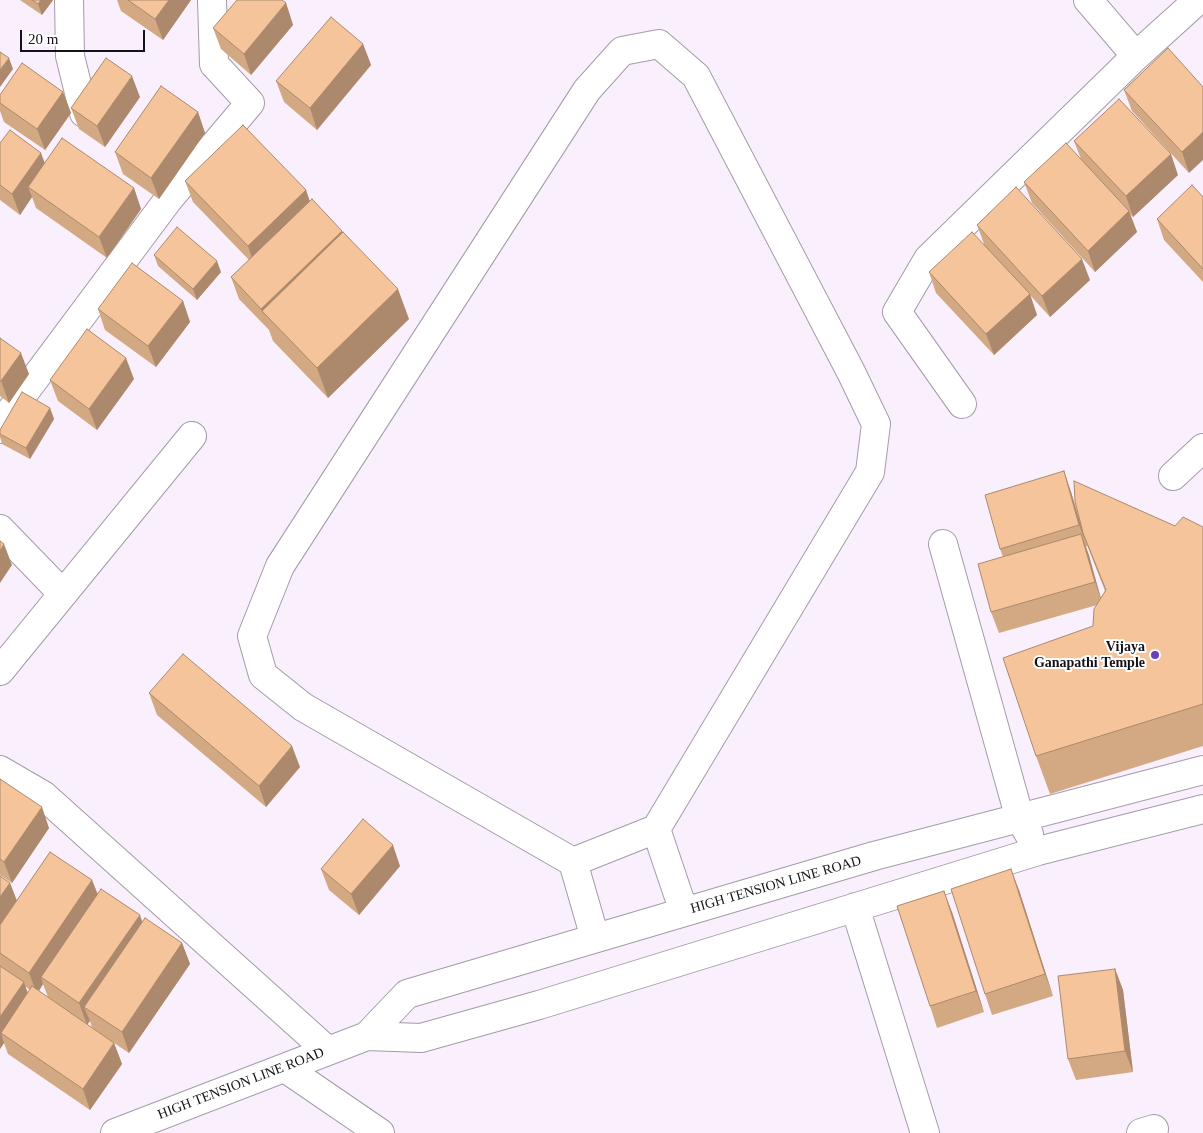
<!DOCTYPE html>
<style>
body{margin:0}
#map{position:relative;width:1203px;height:1133px;overflow:hidden;background:#f9effd;font-family:Georgia,serif}
canvas{display:block}
.scale{position:absolute;left:20px;top:30px;width:125px;height:22px;box-sizing:border-box;border:2px solid #151217;border-top:0;padding-left:6px;font-size:15px;line-height:18px;white-space:nowrap;color:#151217;-webkit-text-stroke:4px #fff;paint-order:stroke}
</style>
<div id="map">
<canvas width="1203" height="1133"></canvas>
<div class="scale">20 m</div>
</div>
<script>
const c = document.querySelector('canvas').getContext('2d');
c.lineJoin = 'round';
const poly = rows => new Path2D(rows.map(r => 'M' + r).join(''));
function stroke(path, color, width, dash) { c.strokeStyle = color; c.lineWidth = width; c.lineCap = dash ? 'butt' : 'round'; c.setLineDash(dash || []); c.stroke(path); }
function paint(path, color) { c.fillStyle = color; c.fill(path, 'evenodd'); }
function write(font, color, halo, rows, align = 'center') {
  c.font = font + ' Georgia,serif'; c.lineWidth = 4; c.setLineDash([]); c.textBaseline = 'middle'; c.strokeStyle = halo; c.fillStyle = color; for (const [text, x, y, turn = 0] of rows) {
    c.save(); c.translate(x, y); c.rotate((+turn || 0) * Math.PI / 180); c.textAlign = isNaN(turn) ? turn : align; if (halo) c.strokeText(text, 0, 0); c.fillText(text, 0, 0); c.restore();
  }
}
const minor = poly([
 [69,0,70,56,84,113],
 [1088,0,1136,56],
 [962,404,897,312,928,259,1136,56,1198,0],
 [0,429,6,417,168,200,250,103,214,64,212,0],
 [1173,476,1203,448],
 [0,529,63,594],
 [943,544,1020,819,1029,834],
 [0,671,192,436],
 [0,770,43,795,328,1051],
 [573,862,656,829],
 [855,907,925,1133],
 [595,938,573,862,303,707,263,675,252,636,280,566,587,90,622,51,659,44,696,76,851,372,876,424,870,472,656,829,684,912],
 [367,1036,407,994,874,856,1203,770],
 [285,1068,380,1133],
 [115,1133,367,1036,421,1038,539,1005,1038,851,1203,809],
 [1141,1133,1154,1129]
]);
const wall = poly([
 [20,0,53,0,42,15],
 [117,0,191,0,163,40,121,11],
 [286,3,293,25,251,75,221,49,213,28],
 [363,44,371,65,317,130,284,102,276,81],
 [1168,48,1189,173,1132,111,1124,90],
 [63,92,71,113,45,150,4,122,0,111,0,95],
 [140,97,105,147,79,129,71,108],
 [198,112,205,133,159,199,123,174,115,152],
 [1074,141,1178,175,1133,217,1130,214,1137,232,1095,272,1032,203,1024,182,1081,159],
 [0,143,45,163,134,188,141,209,107,258,36,208,32,197,20,215,0,200],
 [185,181,306,190,310,202,343,233,409,319,328,398,273,341,269,330,239,299,231,277,249,260,193,202],
 [1203,197,1203,282,1164,240,1157,219],
 [977,225,1090,280,1050,317,1030,295,1037,315,994,355,936,293,929,272,984,244],
 [154,255,221,272,197,300,158,266],
 [183,301,190,322,156,367,105,330,98,309],
 [0,338,29,374,9,403,0,396],
 [134,379,97,430,58,401,50,380],
 [50,408,54,419,30,459,2,444,0,437,0,430],
 [1064,471,1071,492,1079,517,1175,526,1203,527,1203,746,1050,794,1036,756,1093,626,1097,605,999,633,991,612,1003,557,1000,549],
 [1087,545,1105,591,1101,598,1086,547,1087,546],
 [149,693,300,767,266,807,157,715],
 [0,779,49,828,12,883,0,875],
 [400,866,359,915,329,890,321,869],
 [0,876,10,883,17,901,92,880,98,894,142,922,182,943,190,964,129,1053,92,1028,90,1021,87,1024,114,1043,122,1064,90,1110,8,1054,4,1043,0,1049],
 [43,984,48,997,39,991],
 [25,986,30,990,28,993],
 [1019,890,1053,996,992,1015,985,994],
 [952,912,984,1012,937,1028,930,1006],
 [1115,969,1123,990,1133,1072,1076,1080,1068,1059]
]);
const shadedWall = poly([
 [41,0,53,0,42,15,38,4],
 [169,0,191,0,163,40,155,19],
 [286,3,293,25,251,75,244,54],
 [363,44,371,65,317,130,310,108],
 [9,58,13,69,0,87,0,70],
 [132,76,140,97,105,147,97,126],
 [63,92,71,113,45,150,37,129],
 [198,112,205,133,159,199,151,178],
 [1203,132,1203,160,1189,173,1182,152],
 [41,153,49,174,28,187,32,197,20,215,12,194],
 [1171,154,1178,175,1133,217,1126,196],
 [134,188,141,209,107,258,99,237],
 [306,190,313,211,255,267,248,246],
 [1129,211,1137,232,1095,272,1088,251],
 [342,231,350,252,262,311,269,330,261,309],
 [1082,259,1090,280,1050,317,1042,296],
 [217,261,221,272,197,300,193,289],
 [398,289,409,319,328,398,317,368],
 [1030,294,1037,315,994,355,986,334],
 [183,301,190,322,156,367,148,346],
 [21,353,29,374,9,403,1,381],
 [126,358,134,379,97,430,89,409],
 [50,408,54,419,30,459,26,448],
 [1064,471,1071,492,1085,540,1083,533,1087,546,1079,525],
 [1081,534,1089,555,1102,603,1095,582],
 [4,544,12,565,0,583,0,551],
 [292,746,300,767,266,807,259,786],
 [42,807,49,828,12,883,4,862],
 [393,845,400,866,359,915,351,894],
 [1011,869,1019,890,1053,996,1045,974],
 [92,880,100,902,41,977,43,984,37,994,29,973],
 [10,883,18,904,0,929,0,897],
 [944,891,952,912,984,1012,976,991],
 [140,915,147,936,84,1007,90,1021,87,1025,79,1003],
 [182,943,190,964,129,1053,122,1032],
 [1115,969,1123,990,1133,1072,1125,1051],
 [24,982,31,1003,1,1033,4,1043,0,1049,0,1017],
 [114,1043,122,1064,90,1110,83,1089]
]);
const building = poly([
 [32,0,41,0,38,4,32,0],
 [128,0,169,0,155,19,128,0],
 [237,0,282,0,286,3,244,54,213,28,237,0],
 [331,17,363,44,310,108,276,81,331,17],
 [1168,48,1203,87,1203,132,1182,152,1124,90,1168,48],
 [0,52,9,58,0,70,0,52],
 [106,58,132,76,97,126,71,108,106,58],
 [22,63,63,92,37,129,0,103,0,95,22,63],
 [161,86,198,112,151,178,115,152,161,86],
 [1119,99,1171,154,1126,196,1074,141,1119,99],
 [243,125,306,190,248,246,185,181,243,125],
 [10,130,41,153,12,194,0,185,0,143,10,130],
 [62,138,134,188,99,237,28,187,62,138],
 [1066,143,1129,211,1088,251,1024,182,1066,143],
 [1192,185,1203,197,1203,269,1157,219,1192,185],
 [1016,187,1082,259,1042,296,977,225,1016,187],
 [312,199,342,231,261,309,231,277,312,199],
 [177,227,217,261,193,289,154,255,177,227],
 [343,232,398,289,317,368,262,311,343,232],
 [972,232,1030,294,986,334,929,272,972,232],
 [132,263,183,301,148,346,98,309,132,263],
 [87,329,126,358,89,409,50,380,87,329],
 [0,338,21,353,1,381,0,381,0,338],
 [22,392,50,408,26,448,0,434,0,430,22,392],
 [1064,471,1079,525,1000,549,985,495,1064,471],
 [1074,481,1175,526,1183,517,1203,527,1203,704,1036,756,1003,658,1093,626,1094,609,1106,590,1083,533,1075,501,1074,481],
 [1081,534,1095,582,991,612,978,564,1081,534],
 [0,541,4,544,0,551,0,541],
 [183,654,292,746,259,786,149,693,183,654],
 [0,779,42,807,4,862,0,859,0,779],
 [363,819,393,845,351,894,321,869,363,819],
 [50,852,92,880,29,973,0,953,0,925,50,852],
 [1011,869,1045,974,985,994,951,889,1011,869],
 [0,876,10,883,0,897,0,876],
 [101,889,140,915,79,1003,41,977,101,889],
 [944,891,976,991,930,1006,897,906,944,891],
 [145,918,182,943,122,1032,84,1007,145,918],
 [0,966,24,982,0,1017,0,966],
 [1115,969,1125,1051,1068,1059,1058,976,1115,969],
 [32,986,114,1043,83,1089,1,1033,32,986]
]);
const markers = [
 [1155,655,5,"#6b3db5"]
];
const poiNames = [
 ["Vijaya",1145,647],
 ["Ganapathi Temple",1145,663]
];
const streetNames = [
 ["HIGH TENSION LINE ROAD",776,885,-16],
 ["HIGH TENSION LINE ROAD",241,1084,-21]
];
stroke(minor, '#a49ba8', 30);
stroke(minor, '#fff', 28);
paint(wall, '#d3a984');
paint(shadedWall, '#ac896c');
paint(building, '#f5c49a');
stroke(building, '#ac896c', 1);
for (const [x, y, r, color] of markers) { const dot = new Path2D(); dot.arc(x, y, r, 0, 2 * Math.PI); c.fillStyle = color; c.fill(dot); stroke(dot, '#fff', 2); }
write('bold 14px', '#151217', '#fff', poiNames, 'right');
write('14px', '#151217', '#fff', streetNames);
</script>
